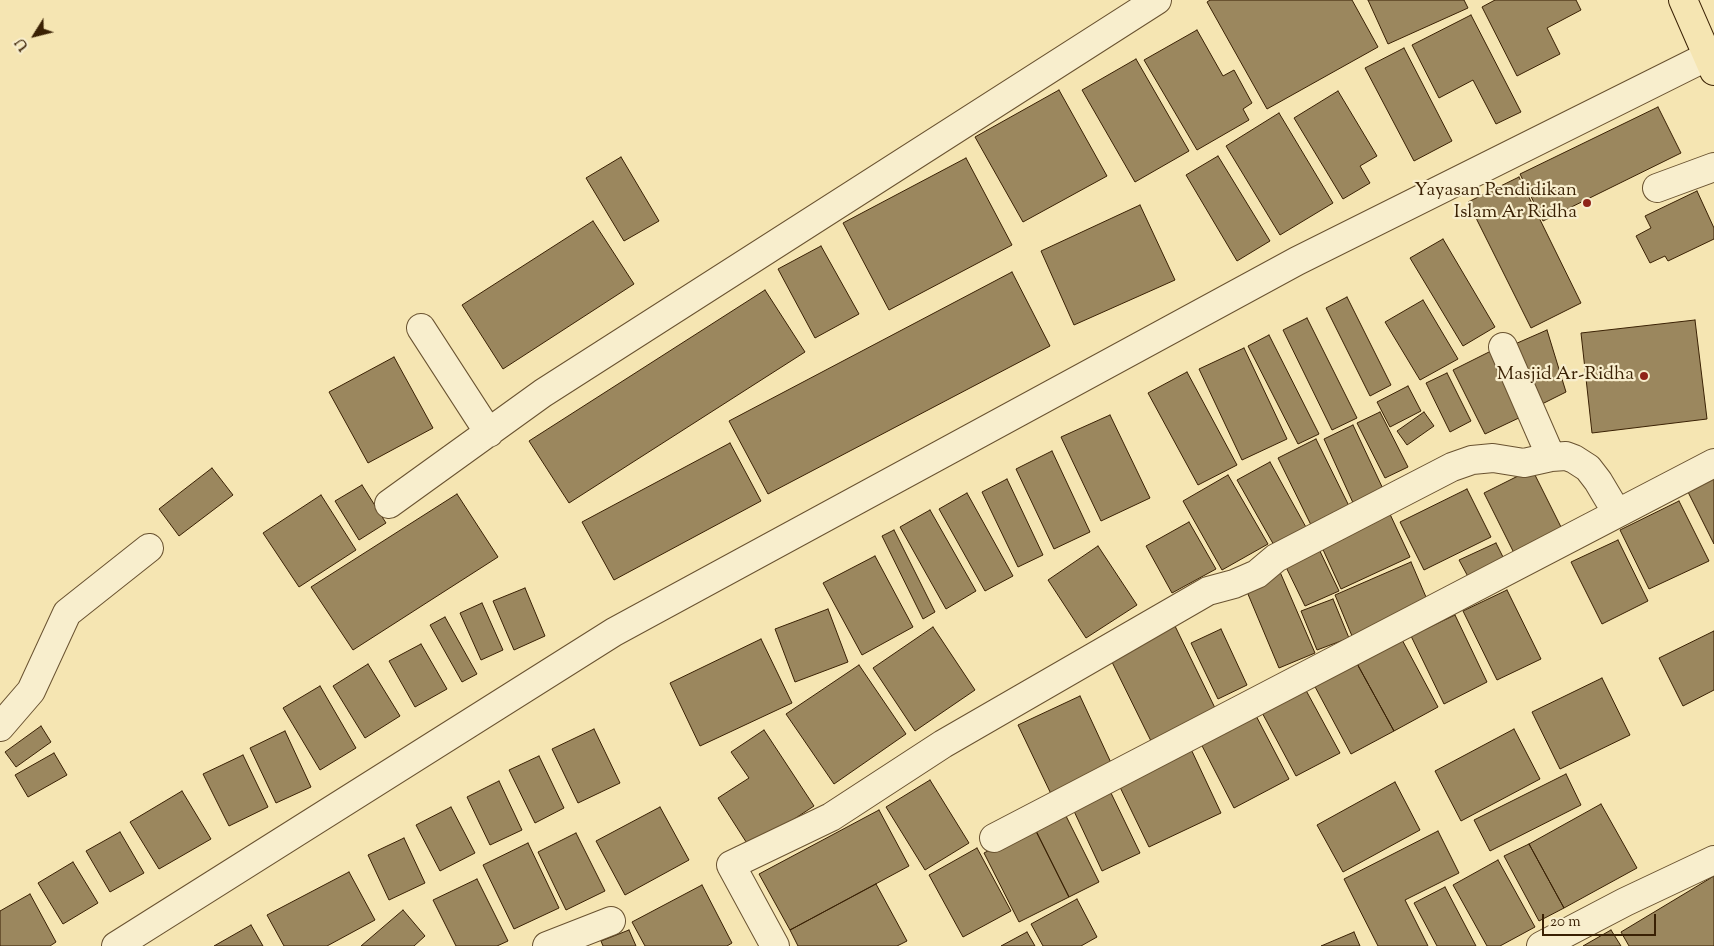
<!DOCTYPE html>
<style>
body{margin:0}
#map{position:relative;width:1714px;height:946px;overflow:hidden;background:#f5e5b2;font-family:"Sorts Mill Goudy",serif}
canvas{display:block}
.north{position:absolute;left:10px;top:10px;width:50px;height:50px;-webkit-text-stroke:4px #f8eecd;paint-order:stroke;rotate:234deg;font-size:14px;font-weight:700;line-height:20px;text-align:center;color:#3a2104}
.north::after{content:'';display:block;margin:auto;width:18px;height:22px;background:#3a2104;clip-path:polygon(50% 0,100% 100%,50% 72%,0 100%)}
.scale{position:absolute;left:1542px;top:914px;width:114px;height:22px;box-sizing:border-box;border:2px solid #3a2104;border-top:0;padding-left:6px;font-size:15px;line-height:18px;white-space:nowrap;color:#3a2104;-webkit-text-stroke:4px #f8eecd;paint-order:stroke}
</style>
<div id="map">
<canvas width="1714" height="946"></canvas>
<div class="north">U</div>
<div class="scale">20 m</div>
</div>
<script>
const c = document.querySelector('canvas').getContext('2d');
c.lineJoin = 'round';
function paint(path, color) { c.fillStyle = color; c.fill(path, 'evenodd'); }
const poly = rows => new Path2D(rows.map(r => 'M' + r).join(''));
function stroke(path, color, width, dash) { c.strokeStyle = color; c.lineWidth = width; c.lineCap = dash ? 'butt' : 'round'; c.setLineDash(dash || []); c.stroke(path); }
function write(font, color, halo, rows, align = 'center') {
  c.font = font + ' "Sorts Mill Goudy",serif'; c.lineWidth = 4.5; c.setLineDash([]); c.textBaseline = 'middle'; c.strokeStyle = halo; c.fillStyle = color; for (const [text, x, y, turn = 0] of rows) {
    c.save(); c.translate(x, y); c.rotate((+turn || 0) * Math.PI / 180); c.textAlign = isNaN(turn) ? turn : align; if (halo) c.strokeText(text, 0, 0); c.fillText(text, 0, 0); c.restore();
  }
}
const building = poly([
 [1210,0,1352,0,1378,47,1267,109,1207,2,1210,0],
 [1368,0,1464,0,1468,8,1388,44,1368,0],
 [1495,0,1576,0,1581,10,1547,28,1560,54,1517,76,1482,7,1495,0],
 [1471,15,1521,112,1496,124,1473,80,1439,98,1412,45,1471,15],
 [1197,30,1223,76,1234,70,1252,103,1243,109,1249,120,1197,150,1144,60,1197,30],
 [1404,48,1452,141,1414,161,1365,68,1404,48],
 [1136,59,1189,151,1135,182,1082,90,1136,59],
 [1059,90,1107,176,1023,222,975,137,1059,90],
 [1338,91,1377,156,1360,166,1370,183,1343,199,1294,118,1338,91],
 [1658,107,1681,153,1543,221,1520,174,1658,107],
 [1279,113,1333,203,1280,235,1226,146,1279,113],
 [1218,156,1270,241,1237,261,1186,175,1218,156],
 [621,157,659,221,624,241,586,178,621,157],
 [966,158,1012,245,889,310,843,223,966,158],
 [1519,177,1581,303,1531,328,1468,202,1519,177],
 [1697,191,1714,228,1714,239,1668,261,1665,256,1650,263,1636,236,1651,228,1645,216,1697,191],
 [1140,205,1175,280,1074,325,1041,251,1140,205],
 [593,221,634,284,503,369,462,305,593,221],
 [1443,239,1495,327,1463,346,1410,258,1443,239],
 [821,246,859,314,815,338,778,269,821,246],
 [1012,272,1050,346,768,494,729,421,1012,272],
 [765,290,805,352,569,503,529,441,765,290],
 [1347,297,1391,385,1370,396,1326,308,1347,297],
 [1423,300,1458,359,1420,380,1385,322,1423,300],
 [1307,318,1357,418,1332,430,1283,330,1307,318],
 [1695,320,1707,419,1592,433,1581,333,1695,320],
 [1547,330,1566,392,1542,404,1515,344,1547,330],
 [1269,335,1319,434,1298,444,1248,346,1269,335],
 [1244,348,1287,439,1242,460,1199,369,1244,348],
 [1491,351,1523,416,1485,434,1453,370,1491,351],
 [394,357,433,428,368,463,329,392,394,357],
 [1187,372,1237,465,1198,485,1148,393,1187,372],
 [1447,373,1471,421,1450,432,1426,383,1447,373],
 [1408,386,1421,411,1390,427,1377,402,1408,386],
 [1380,412,1408,467,1385,478,1357,423,1380,412],
 [1424,412,1434,426,1407,445,1397,431,1424,412],
 [1110,415,1150,498,1101,521,1061,437,1110,415],
 [1353,425,1384,491,1354,505,1324,439,1353,425],
 [1316,439,1350,508,1312,527,1278,458,1316,439],
 [730,443,761,501,614,580,582,522,730,443],
 [1052,451,1090,532,1054,549,1016,469,1052,451],
 [1270,462,1307,529,1275,547,1237,480,1270,462],
 [212,468,233,495,179,536,159,509,212,468],
 [1532,469,1564,533,1516,557,1484,493,1532,469],
 [1228,475,1268,544,1222,570,1183,501,1228,475],
 [1714,476,1714,544,1687,490,1714,476],
 [1007,479,1043,555,1018,567,982,492,1007,479],
 [362,485,386,523,359,540,335,501,362,485],
 [1467,489,1491,537,1424,570,1400,522,1467,489],
 [967,493,1013,576,985,591,939,509,967,493],
 [457,494,498,557,353,650,311,587,457,494],
 [321,495,356,550,299,587,263,533,321,495],
 [1679,501,1709,561,1649,589,1620,530,1679,501],
 [930,510,976,591,946,609,900,527,930,510],
 [1389,512,1410,557,1341,589,1320,543,1389,512],
 [1189,522,1216,569,1172,593,1146,546,1189,522],
 [894,530,935,612,923,619,882,536,894,530],
 [1618,540,1648,601,1602,624,1571,562,1618,540],
 [1496,543,1508,567,1472,584,1459,560,1496,543],
 [1317,545,1339,591,1305,606,1283,561,1317,545],
 [1098,546,1137,605,1086,638,1048,580,1098,546],
 [875,556,913,627,862,655,823,583,875,556],
 [1411,562,1429,604,1352,636,1335,595,1411,562],
 [1280,572,1315,653,1279,668,1245,587,1280,572],
 [525,588,545,636,514,650,493,601,525,588],
 [1507,590,1541,659,1497,680,1463,611,1507,590],
 [1333,599,1349,638,1317,650,1301,611,1333,599],
 [482,603,503,650,481,660,460,613,482,603],
 [828,609,848,662,795,682,775,629,828,609],
 [1455,615,1487,682,1444,704,1411,636,1455,615],
 [445,617,477,674,462,682,430,625,445,617],
 [1175,626,1216,710,1151,741,1110,658,1175,626],
 [933,627,975,690,915,731,873,668,933,627],
 [1221,629,1247,685,1218,699,1191,643,1221,629],
 [1714,631,1714,690,1683,706,1659,658,1714,631],
 [1400,636,1438,707,1394,731,1355,660,1400,636],
 [761,639,792,703,700,746,670,683,761,639],
 [421,644,447,689,415,707,389,661,421,644],
 [1355,660,1394,731,1351,754,1313,683,1355,660],
 [368,664,400,716,365,738,333,686,368,664],
 [859,665,906,734,834,784,786,714,859,665],
 [1602,678,1630,735,1560,769,1532,712,1602,678],
 [1302,683,1340,753,1296,776,1259,707,1302,683],
 [320,686,356,748,320,770,283,708,320,686],
 [1080,696,1113,767,1052,796,1018,725,1080,696],
 [1253,710,1289,779,1234,808,1198,738,1253,710],
 [41,726,51,742,16,767,5,752,41,726],
 [594,729,620,783,578,803,552,749,594,729],
 [1514,729,1540,779,1461,821,1435,771,1514,729],
 [764,730,814,806,750,848,718,798,749,778,731,752,764,730],
 [285,731,311,787,276,803,250,748,285,731],
 [1190,747,1221,813,1149,847,1117,781,1190,747],
 [54,753,67,775,28,797,15,775,54,753],
 [243,755,268,807,229,826,203,774,243,755],
 [539,756,564,808,535,823,509,770,539,756],
 [1566,774,1581,805,1490,851,1474,820,1566,774],
 [930,780,969,843,925,870,886,807,930,780],
 [499,781,522,830,490,845,467,797,499,781],
 [1395,782,1420,830,1343,872,1317,825,1395,782],
 [182,791,211,839,159,869,130,822,182,791],
 [1110,791,1140,853,1102,871,1073,809,1110,791],
 [1601,804,1637,868,1564,908,1529,844,1601,804],
 [451,807,475,853,440,871,416,825,451,807],
 [660,807,689,860,625,895,596,841,660,807],
 [879,810,909,866,790,930,759,874,879,810],
 [1064,812,1099,882,1069,897,1034,827,1064,812],
 [1034,827,1069,897,1019,922,984,853,1034,827],
 [1438,831,1459,873,1405,900,1428,946,1378,946,1344,879,1438,831],
 [120,832,144,873,110,892,86,851,120,832],
 [576,833,605,891,566,910,538,852,576,833],
 [404,838,425,883,389,900,368,855,404,838],
 [528,843,559,908,514,929,483,865,528,843],
 [1529,844,1564,908,1539,921,1504,856,1529,844],
 [977,848,1011,911,963,937,929,875,977,848],
 [1498,860,1535,927,1500,946,1487,946,1453,885,1498,860],
 [73,862,98,903,63,924,38,883,73,862],
 [349,872,375,920,327,946,284,946,267,915,349,872],
 [1714,876,1714,946,1629,946,1621,932,1714,876],
 [477,879,508,941,497,946,456,946,433,900,477,879],
 [876,884,907,941,897,946,798,946,790,930,876,884],
 [702,885,732,943,727,946,645,946,632,922,702,885],
 [1445,887,1476,946,1437,946,1414,903,1445,887],
 [30,894,56,942,50,946,0,946,0,911,30,894],
 [1077,899,1097,937,1081,946,1043,946,1031,924,1077,899],
 [403,910,425,936,414,946,361,946,403,910],
 [251,925,263,946,214,946,251,925],
 [629,930,636,946,603,946,601,941,629,930],
 [1611,930,1621,946,1583,946,1611,930],
 [1027,932,1035,946,1001,946,1027,932],
 [1354,932,1360,946,1321,946,1354,932]
]);
const minor = poly([
 [1657,188,1714,167],
 [421,328,489,433],
 [1503,347,1551,457],
 [389,504,543,393,1157,0],
 [0,727,31,691,67,613,149,548],
 [994,838,1714,463],
 [116,946,614,632,1297,261,1708,56],
 [547,946,611,921],
 [775,946,731,865,831,817,943,744,1208,591,1234,584,1257,574,1276,558,1452,467,1472,460,1493,458,1524,463,1551,457,1566,456,1574,459,1588,468,1598,481,1617,513],
 [1541,946,1625,902,1714,860]
]);
const major = poly([
 [1683,0,1714,71]
]);
const markers = [
 [1587,203,5,"#8f2418"],
 [1644,376,5,"#8f2418"]
];
const poiNames = [
 ["Yayasan Pendidikan",1577,192],
 ["Islam Ar Ridha",1577,214],
 ["Masjid Ar-Ridha",1634,376]
];
paint(building, '#9b875e');
stroke(building, '#3a2104', 1);
stroke(minor, '#695230', 30);
stroke(major, '#3a2104', 30);
stroke(minor, '#f8eecd', 28);
stroke(major, '#f5e5b2', 28);
for (const [x, y, r, color] of markers) { const dot = new Path2D(); dot.arc(x, y, r, 0, 2 * Math.PI); c.fillStyle = color; c.fill(dot); stroke(dot, '#f8eecd', 2); }
write('19px', '#3a2104', '#f8eecd', poiNames, 'right');
</script>
